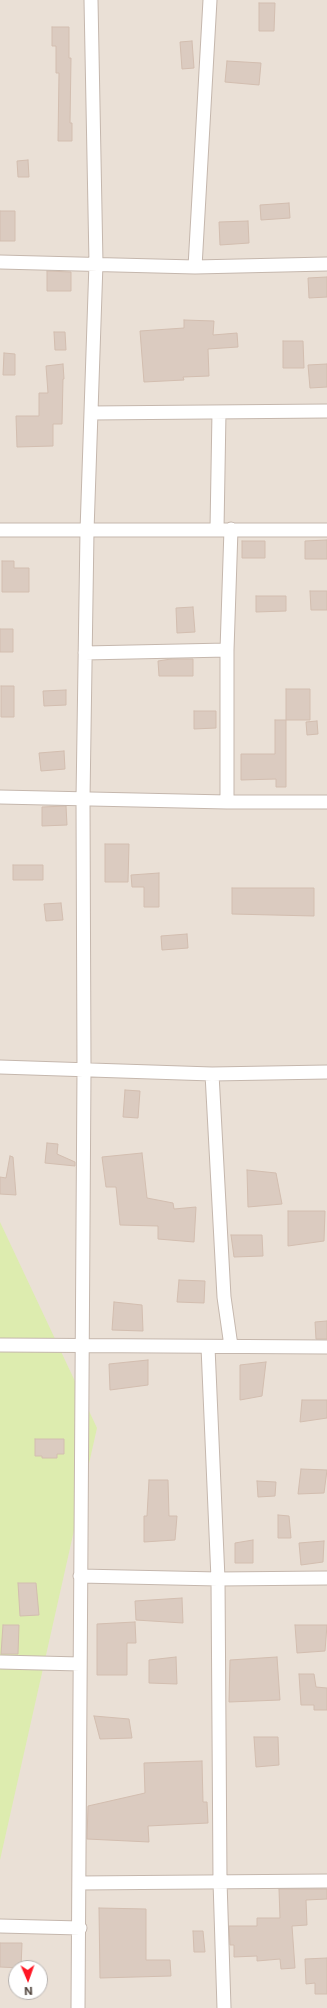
<!DOCTYPE html>
<style>
body{margin:0}
#map{position:relative;width:327px;height:2008px;overflow:hidden;background:#f5efe9;font-family:Inter,sans-serif}
canvas{display:block}
.north{position:absolute;left:8px;top:1960px;width:40px;height:40px;box-sizing:border-box;background:#fff;border:1px solid #b7b2af;border-radius:50%;rotate:178deg;font-size:11px;font-weight:700;line-height:16px;text-align:center;color:#4a3e36}
.north::after{content:'';display:block;margin:auto;width:14px;height:18px;background:#ff1624;clip-path:polygon(50% 0,100% 100%,50% 72%,0 100%)}
</style>
<div id="map">
<canvas width="327" height="2008"></canvas>
<div class="north">N</div>
</div>
<script>
const c = document.querySelector('canvas').getContext('2d');
c.lineJoin = 'round';
function paint(path, color) { c.fillStyle = color; c.fill(path, 'evenodd'); }
const poly = rows => new Path2D(rows.map(r => 'M' + r).join(''));
function stroke(path, color, width, dash) { c.strokeStyle = color; c.lineWidth = width; c.lineCap = dash ? 'butt' : 'round'; c.setLineDash(dash || []); c.stroke(path); }
const residential = poly([
 [0,0,327,0,327,2008,0,2008],
 [16,1968,40,1968,40,1992,16,1992]
]);
const green = poly([
 [0,1222,97,1428,0,1860]
]);
const building = poly([
 [259,3,275,3,274,31,259,31,259,3],
 [52,27,69,27,69,58,71,58,70,123,72,123,72,141,58,141,59,73,56,73,56,46,52,46,52,27],
 [192,41,194,68,182,69,180,42,192,41],
 [227,61,261,63,259,85,225,82,227,61],
 [28,160,29,177,18,177,17,161,28,160],
 [289,203,290,218,261,220,260,205,289,203],
 [0,211,15,211,15,241,0,241,0,211],
 [248,221,249,243,220,245,219,222,248,221],
 [47,271,71,272,71,291,47,291,47,271],
 [327,277,327,297,309,298,308,278,327,277],
 [184,320,214,321,213,335,237,333,238,347,208,349,209,376,183,377,184,380,144,382,140,331,184,328,184,320],
 [54,332,65,332,66,350,55,350,54,332],
 [283,341,303,341,304,368,283,368,283,341],
 [4,353,15,354,15,375,3,375,4,353],
 [63,364,64,379,63,379,62,424,53,424,53,446,17,447,16,416,39,416,39,393,48,393,46,366,63,364],
 [327,364,327,387,310,388,308,365,327,364],
 [327,540,327,559,305,559,305,541,327,540],
 [242,541,265,541,265,558,242,558,242,541],
 [2,561,14,561,14,568,29,568,29,592,2,592,2,561],
 [310,591,327,591,327,610,311,610,310,591],
 [256,596,286,596,286,611,256,612,256,596],
 [193,607,195,632,177,633,176,608,193,607],
 [0,629,13,629,13,652,0,652,0,629],
 [171,659,193,659,193,676,159,676,158,661,171,659],
 [1,686,14,686,14,717,1,717,1,686],
 [286,689,310,689,310,720,286,720,286,689],
 [66,690,66,705,44,706,43,691,66,690],
 [194,711,216,711,216,728,194,729,194,711],
 [275,720,286,720,286,787,276,787,276,779,241,780,241,754,275,754,275,720],
 [317,721,318,734,307,735,306,722,317,721],
 [64,751,65,769,41,771,39,753,64,751],
 [66,806,67,825,42,826,42,807,66,806],
 [105,844,129,844,128,882,105,882,105,844],
 [13,865,43,865,43,880,13,880,13,865],
 [159,873,159,907,144,907,144,887,132,887,131,875,159,873],
 [232,888,314,888,314,916,232,914,232,888],
 [61,903,63,920,46,921,44,904,61,903],
 [187,934,188,948,162,950,161,936,187,934],
 [125,1090,140,1091,138,1118,123,1117,125,1090],
 [47,1143,58,1144,57,1154,75,1162,75,1166,45,1163,47,1143],
 [142,1153,147,1198,173,1203,174,1209,196,1207,194,1242,158,1239,158,1226,120,1225,116,1187,106,1187,102,1157,142,1153],
 [10,1156,13,1157,16,1195,0,1194,0,1177,6,1178,10,1156],
 [247,1170,276,1173,282,1204,248,1207,247,1170],
 [288,1211,325,1211,324,1241,288,1246,288,1211],
 [231,1235,262,1235,263,1256,234,1257,231,1235],
 [179,1280,205,1281,204,1303,177,1302,179,1280],
 [114,1302,142,1305,143,1331,112,1330,114,1302],
 [327,1321,327,1339,316,1339,315,1322,327,1321],
 [148,1360,148,1385,110,1390,109,1364,148,1360],
 [266,1362,262,1396,240,1400,240,1365,266,1362],
 [302,1400,327,1400,327,1418,300,1422,302,1400],
 [35,1439,64,1439,64,1454,57,1454,57,1458,42,1458,42,1456,35,1456,35,1439],
 [301,1469,327,1470,324,1493,298,1494,301,1469],
 [149,1480,168,1480,169,1516,177,1516,175,1540,144,1542,144,1516,147,1516,149,1480],
 [257,1481,276,1482,275,1496,258,1497,257,1481],
 [278,1515,289,1516,291,1538,278,1538,278,1515],
 [253,1540,253,1563,235,1563,235,1543,253,1540],
 [324,1541,323,1562,301,1565,299,1543,324,1541],
 [18,1583,36,1583,39,1615,20,1616,18,1583],
 [182,1598,183,1623,136,1620,135,1601,182,1598],
 [135,1622,136,1643,127,1643,127,1675,97,1675,97,1624,135,1622],
 [3,1625,19,1625,18,1654,1,1654,3,1625],
 [295,1625,327,1625,325,1651,297,1653,295,1625],
 [176,1657,177,1684,149,1683,149,1660,176,1657],
 [277,1657,280,1700,229,1702,230,1660,277,1657],
 [299,1674,314,1674,316,1687,327,1688,327,1710,314,1710,314,1705,301,1705,299,1674],
 [94,1716,129,1719,132,1738,100,1739,94,1716],
 [254,1737,278,1737,279,1765,256,1767,254,1737],
 [202,1761,203,1802,207,1802,208,1823,148,1826,149,1842,87,1839,88,1806,145,1793,144,1763,202,1761],
 [279,1889,327,1889,327,1899,306,1900,307,1925,292,1926,295,1968,281,1969,280,1959,257,1961,257,1956,234,1957,234,1945,230,1945,229,1926,257,1926,257,1918,280,1918,279,1889],
 [99,1908,146,1909,146,1960,170,1960,171,1976,100,1978,99,1908],
 [193,1931,203,1931,205,1952,194,1952,193,1931],
 [0,1943,22,1943,21,1968,0,1967,0,1943],
 [327,1958,327,1994,315,1994,315,1983,306,1984,305,1959,327,1958]
]);
const minor = poly([
 [0,262,195,267,327,264],
 [195,267,210,0],
 [91,413,327,411],
 [217,529,219,412],
 [0,530,327,530],
 [85,653,227,650],
 [0,797,227,802,327,802],
 [227,802,227,650,231,529],
 [0,1067,212,1074,327,1072],
 [212,1074,224,1297,231,1346],
 [0,1345,327,1347],
 [208,1347,218,1579,220,1881,224,2008],
 [80,1576,218,1579,327,1578],
 [0,1662,80,1664],
 [80,1883,327,1881],
 [0,1926,80,1928],
 [78,2008,84,1070,83,799,87,531,96,263,91,0]
]);
paint(residential, '#eae0d6');
paint(green, '#ddecaf');
paint(building, '#dbcbc0');
stroke(building, '#d3beb0', 1);
stroke(minor, '#c5b7ad', 15);
stroke(minor, '#fff', 13);
</script>
